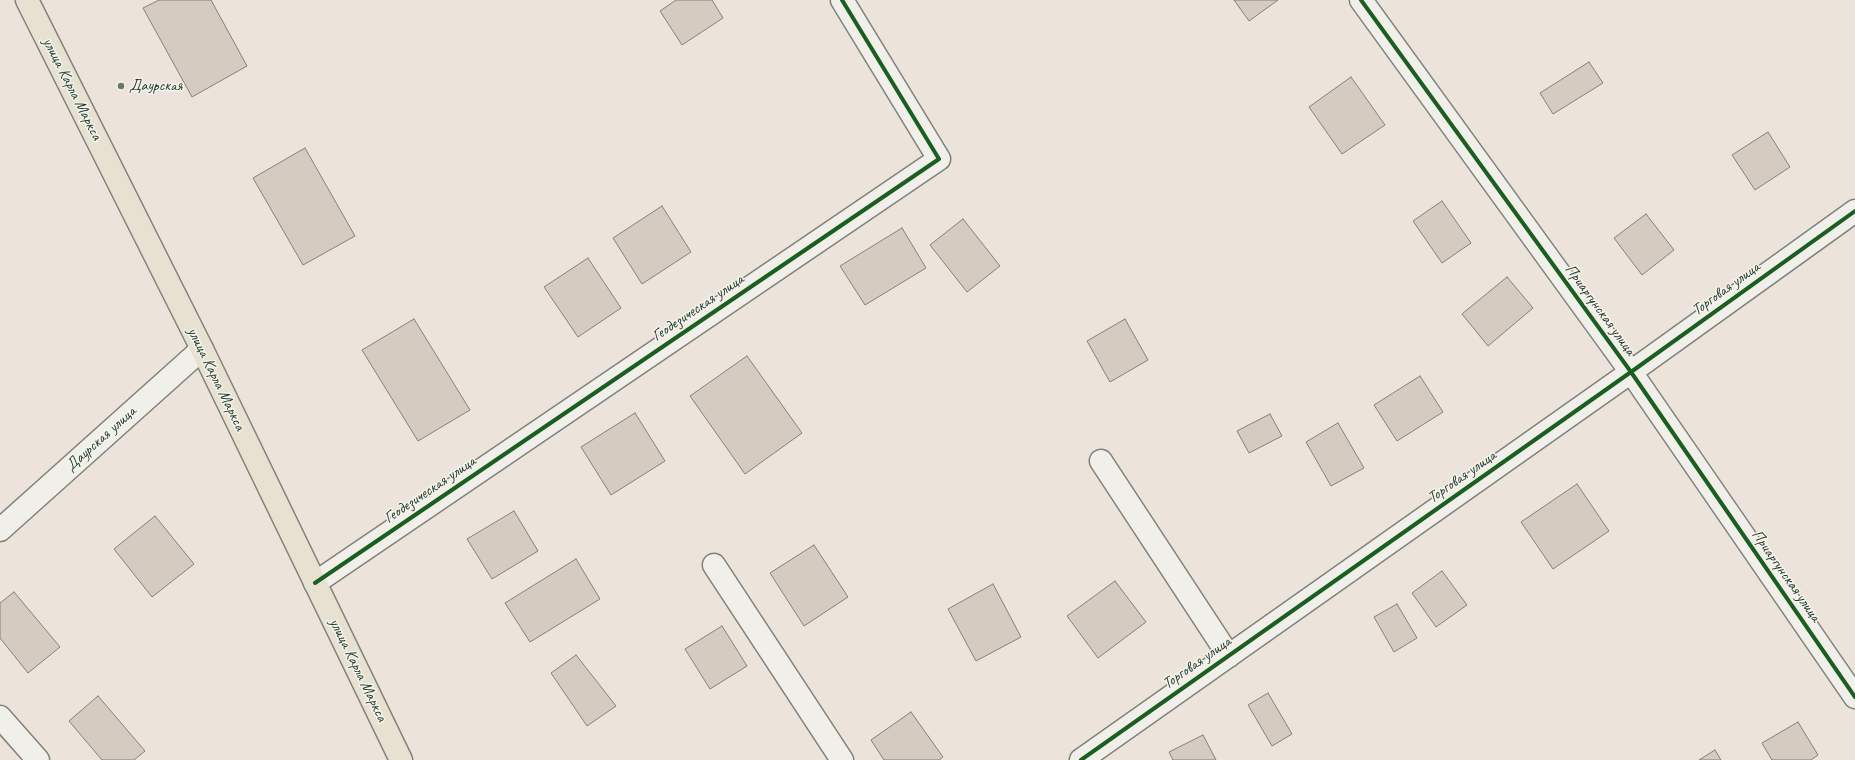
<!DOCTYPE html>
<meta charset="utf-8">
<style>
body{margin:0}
canvas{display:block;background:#ece3da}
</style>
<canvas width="1855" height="760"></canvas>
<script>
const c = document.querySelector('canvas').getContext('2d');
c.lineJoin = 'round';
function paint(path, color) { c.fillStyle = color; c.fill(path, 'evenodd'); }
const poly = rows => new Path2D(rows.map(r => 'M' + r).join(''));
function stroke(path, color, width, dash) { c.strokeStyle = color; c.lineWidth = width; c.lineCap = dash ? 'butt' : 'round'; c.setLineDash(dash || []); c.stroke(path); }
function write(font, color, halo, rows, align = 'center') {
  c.font = font + ' Caveat,sans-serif'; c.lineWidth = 3; c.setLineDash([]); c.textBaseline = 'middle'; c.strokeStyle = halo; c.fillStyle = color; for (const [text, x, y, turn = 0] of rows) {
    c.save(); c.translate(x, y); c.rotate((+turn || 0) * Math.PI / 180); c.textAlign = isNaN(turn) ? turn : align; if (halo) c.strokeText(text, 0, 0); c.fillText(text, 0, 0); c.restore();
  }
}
const building = poly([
 [159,0,211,0,247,66,192,97,143,8,159,0],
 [676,0,712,0,723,18,682,45,660,11,676,0],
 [1234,0,1278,0,1249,21,1234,0],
 [1589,62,1603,83,1553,114,1540,93,1589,62],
 [1351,77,1385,125,1342,154,1309,107,1351,77],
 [1768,132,1790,167,1755,190,1732,155,1768,132],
 [305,148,355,236,303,265,253,178,305,148],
 [1442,201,1471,243,1442,263,1413,221,1442,201],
 [662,206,691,252,642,284,613,238,662,206],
 [1646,214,1674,250,1642,275,1614,238,1646,214],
 [963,219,1000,266,967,292,930,245,963,219],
 [902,228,926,268,865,305,840,266,902,228],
 [588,258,621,308,578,337,544,287,588,258],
 [1507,277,1533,308,1488,346,1462,314,1507,277],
 [414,319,470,410,418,441,362,350,414,319],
 [1125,319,1148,360,1110,382,1087,341,1125,319],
 [747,356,802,433,745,474,690,396,747,356],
 [1420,376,1443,412,1397,441,1374,405,1420,376],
 [635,413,665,461,611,495,581,447,635,413],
 [1270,414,1282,436,1249,453,1237,431,1270,414],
 [1338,423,1364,468,1331,486,1306,442,1338,423],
 [1577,484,1609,531,1553,569,1521,522,1577,484],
 [514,511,538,551,492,579,467,539,514,511],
 [155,516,194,564,152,597,114,549,155,516],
 [814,545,848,597,804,626,770,573,814,545],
 [576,559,600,599,530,642,505,603,576,559],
 [1442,571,1467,605,1436,627,1412,593,1442,571],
 [1115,581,1146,622,1098,658,1067,616,1115,581],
 [993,584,1021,637,976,661,948,609,993,584],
 [14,592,60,647,28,673,0,638,0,603,14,592],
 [1397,604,1417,638,1394,652,1374,617,1397,604],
 [722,626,747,666,710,689,685,649,722,626],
 [576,655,616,706,587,726,551,673,576,655],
 [1268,693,1292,734,1272,746,1248,705,1268,693],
 [98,696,145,751,134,760,102,760,69,721,98,696],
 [911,712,943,757,939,760,884,760,871,740,911,712],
 [1798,722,1818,755,1811,760,1772,760,1762,743,1798,722],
 [1203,735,1216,760,1173,760,1169,752,1203,735],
 [1715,750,1721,760,1699,760,1715,750]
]);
const minor = poly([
 [1361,0,1631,372,1855,697],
 [1101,461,1229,656],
 [0,530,202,349],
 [714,565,842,760],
 [315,583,939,159,842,0],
 [0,717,38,760],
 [1081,760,1631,372,1855,211]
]);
const highway = poly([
 [27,0,202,349,401,760]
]);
const cycleway = poly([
 [1361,0,1631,372,1855,697],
 [315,583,939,159,842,0],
 [1081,760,1631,372,1855,211]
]);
const markers = [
 [121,86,4,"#67776e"]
];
const poiNames = [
 ["Даурская",129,86]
];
const streetNames = [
 ["улица Карла Маркса",72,89,63],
 ["Торговая улица",1726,289,-36],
 ["Геодезическая улица",698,308,-34],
 ["Приаргунская улица",1600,310,54],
 ["улица Карла Маркса",216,379,64],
 ["Даурская улица",101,439,-42],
 ["Торговая улица",1462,477,-35],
 ["Геодезическая улица",430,490,-34],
 ["Приаргунская улица",1786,576,55],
 ["Торговая улица",1197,663,-35],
 ["улица Карла Маркса",358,670,64]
];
paint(building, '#d6cbc1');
stroke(building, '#81827c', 1);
stroke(minor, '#81827c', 25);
stroke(highway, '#81827c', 25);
stroke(minor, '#f1efea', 22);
stroke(highway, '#e7e1d2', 22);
stroke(cycleway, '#1b5e20', 4);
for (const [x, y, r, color] of markers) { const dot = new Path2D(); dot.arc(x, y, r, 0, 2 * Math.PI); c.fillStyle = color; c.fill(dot); stroke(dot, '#f7f3e8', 1.5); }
write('16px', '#1f3d34', '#f7f3e8', poiNames, 'left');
write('16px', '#1f3d34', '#f7f3e8', streetNames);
</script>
